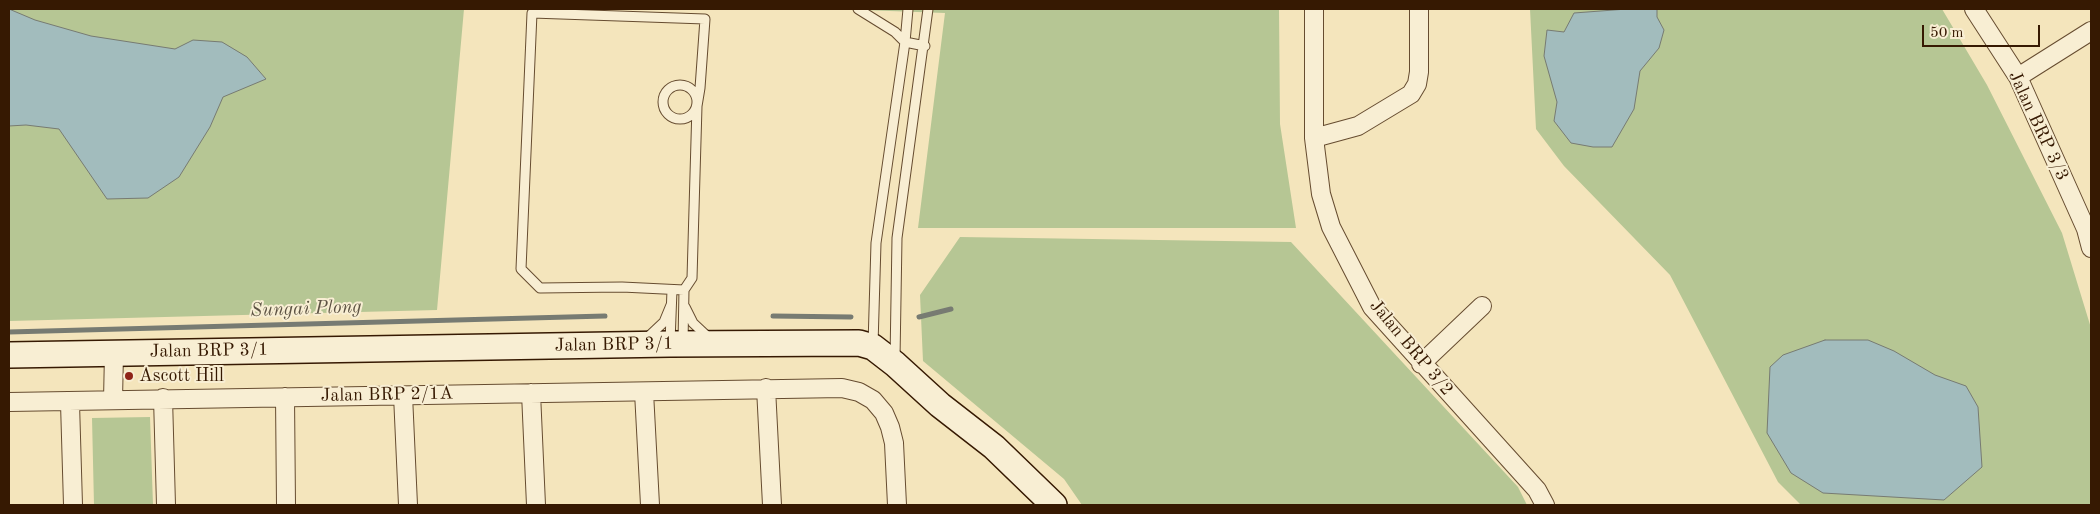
<!DOCTYPE html>
<style>
body{margin:0}
#map{position:relative;width:2100px;height:514px;overflow:hidden;background:#f4e5bc;font-family:"Old Standard TT",serif}
canvas{display:block}
.frame{position:absolute;inset:0;border:10px solid #361902;pointer-events:none}
.scale{position:absolute;left:1922px;top:25px;width:118px;height:22px;box-sizing:border-box;border:2px solid #361902;border-top:0;padding-left:6px;font-size:15px;line-height:18px;white-space:nowrap;color:#361902;-webkit-text-stroke:4px #f8eed3;paint-order:stroke}
</style>
<div id="map">
<canvas width="2100" height="514"></canvas>
<div class="frame"></div>
<div class="scale">50 m</div>
</div>
<script>
const c = document.querySelector('canvas').getContext('2d');
c.lineJoin = 'round';
function paint(path, color) { c.fillStyle = color; c.fill(path, 'evenodd'); }
const poly = rows => new Path2D(rows.map(r => 'M' + r).join(''));
function stroke(path, color, width, dash) { c.strokeStyle = color; c.lineWidth = width; c.lineCap = dash ? 'butt' : 'round'; c.setLineDash(dash || []); c.stroke(path); }
function write(font, color, halo, rows, align = 'center') {
  c.font = font + ' "Old Standard TT",serif'; c.lineWidth = 4; c.setLineDash([]); c.textBaseline = 'middle'; c.strokeStyle = halo; c.fillStyle = color; for (const [text, x, y, turn = 0] of rows) {
    c.save(); c.translate(x, y); c.rotate((+turn || 0) * Math.PI / 180); c.textAlign = isNaN(turn) ? turn : align; if (halo) c.strokeText(text, 0, 0); c.fillText(text, 0, 0); c.restore();
  }
}
const green = poly([
 [9,9,464,9,437,310,9,321],
 [834,9,1279,9,1280,124,1296,228,918,228,945,13],
 [1530,9,1942,9,1987,85,2062,233,2091,328,2091,505,1801,505,1778,482,1670,275,1564,166,1536,129],
 [960,237,1291,242,1518,487,1527,505,1082,505,1064,479,923,361,920,295],
 [150,417,153,505,94,505,92,418]
]);
const water = poly([
 [9,9,35,20,91,36,175,49,193,40,222,42,247,57,266,79,223,97,210,127,179,177,148,198,107,199,59,129,26,125,9,126,9,9],
 [1627,9,1657,9,1657,17,1664,30,1659,48,1640,71,1634,109,1612,147,1593,147,1571,143,1554,121,1557,102,1544,56,1547,30,1564,32,1574,13,1627,9],
 [1825,340,1868,340,1894,351,1935,375,1966,386,1978,407,1982,467,1944,500,1823,493,1791,473,1767,433,1770,367,1783,355,1825,340]
]);
const stream = poly([
 [773,316,851,317],
 [919,317,951,309],
 [9,332,605,316]
]);
const lane = poly([
 [858,9,895,32,905,42,925,46],
 [532,13,705,19,700,88,697,106,692,278,684,290,622,287,540,288,521,269,532,13],
 '663 102a17 17 0 1 1 34 0a17 17 0 1 1-34 0Z',
 [685,307,693,323,709,338],
 [647,338,664,322,671,305],
 [670,342,672,290],
 [683,342,684,290],
 [873,345,876,243,905,42,908,9],
 [895,359,897,238,928,9]
]);
const street = poly([
 [1314,9,1314,138,1321,194,1331,227,1372,307,1537,490,1545,505],
 [1974,9,2018,77,2086,229,2091,248],
 [2018,77,2091,31],
 [1314,138,1358,126,1411,94,1417,84,1419,72,1419,9],
 [1421,364,1482,306],
 [766,388,772,505],
 [644,392,650,505],
 [531,393,536,505],
 [403,395,408,505],
 [285,397,286,505],
 [163,398,166,505],
 [113,400,114,353],
 [9,402,842,388,859,392,873,400,884,413,890,427,894,443,897,505],
 [70,403,73,505]
]);
const secondary = poly([
 [9,355,670,344,859,343,873,347,895,364,940,405,994,447,1054,505]
]);
const markers = [
 [129,376,5,"#8f2418"]
];
const streetNames = [
 ["Jalan BRP 3/3",2038,126,65],
 ["Jalan BRP 3/1",614,345,-1],
 ["Jalan BRP 3/2",1411,348,50],
 ["Jalan BRP 3/1",209,351,-1],
 ["Jalan BRP 2/1A",387,395,-1]
];
const poiNames = [
 ["Ascott Hill",139,376]
];
const waterNames = [
 ["Sungai Plong",306,309,-2]
];
paint(green, '#b6c694');
paint(water, '#a2bcbd');
stroke(water, '#777b72', 1);
stroke(stream, '#777b72', 5);
stroke(lane, '#664c30', 11);
stroke(street, '#664c30', 20);
stroke(secondary, '#361902', 28);
stroke(lane, '#f8eed3', 9);
stroke(street, '#f8eed3', 18);
stroke(secondary, '#f8eed3', 25);
for (const [x, y, r, color] of markers) { const dot = new Path2D(); dot.arc(x, y, r, 0, 2 * Math.PI); c.fillStyle = color; c.fill(dot); stroke(dot, '#f8eed3', 2); }
write('18px', '#361902', '#f8eed3', streetNames);
write('18px', '#361902', '#f8eed3', poiNames, 'left');
write('italic 19px', '#5c5243', '#f8eed3', waterNames);
</script>
